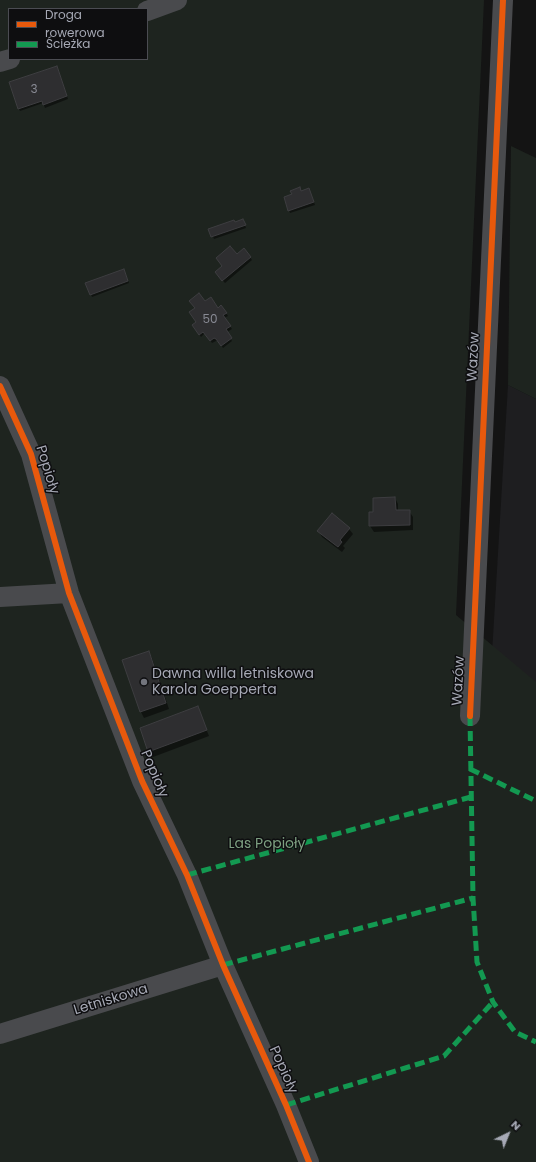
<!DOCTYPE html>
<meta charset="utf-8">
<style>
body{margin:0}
#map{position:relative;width:536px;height:1162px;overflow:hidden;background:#141414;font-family:Poppins,sans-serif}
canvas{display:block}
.legend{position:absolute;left:8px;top:8px;width:140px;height:52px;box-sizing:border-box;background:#0e0e10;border:1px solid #4b4c52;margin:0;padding:5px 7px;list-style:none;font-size:12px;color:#a6a9b5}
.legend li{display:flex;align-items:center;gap:8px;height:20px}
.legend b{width:20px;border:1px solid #4b4c52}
.north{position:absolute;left:488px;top:1114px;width:40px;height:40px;-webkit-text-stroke:3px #0e0e10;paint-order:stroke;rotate:43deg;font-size:11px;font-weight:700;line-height:16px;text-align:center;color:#a6a9b5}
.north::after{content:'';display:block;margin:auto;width:14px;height:18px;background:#a6a9b5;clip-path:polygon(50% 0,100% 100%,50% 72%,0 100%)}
</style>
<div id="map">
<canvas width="536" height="1162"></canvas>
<ul class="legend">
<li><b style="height:5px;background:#e8590c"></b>Droga rowerowa</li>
<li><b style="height:5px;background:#139951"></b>Ścieżka</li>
</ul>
<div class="north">N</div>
</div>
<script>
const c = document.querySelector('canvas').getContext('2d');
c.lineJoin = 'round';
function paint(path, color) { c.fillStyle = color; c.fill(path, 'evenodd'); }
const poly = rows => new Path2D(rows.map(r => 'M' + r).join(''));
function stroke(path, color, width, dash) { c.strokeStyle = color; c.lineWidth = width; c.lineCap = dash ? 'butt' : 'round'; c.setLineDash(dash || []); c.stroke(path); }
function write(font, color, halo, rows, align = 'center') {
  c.font = font + ' Poppins,sans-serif'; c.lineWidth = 3; c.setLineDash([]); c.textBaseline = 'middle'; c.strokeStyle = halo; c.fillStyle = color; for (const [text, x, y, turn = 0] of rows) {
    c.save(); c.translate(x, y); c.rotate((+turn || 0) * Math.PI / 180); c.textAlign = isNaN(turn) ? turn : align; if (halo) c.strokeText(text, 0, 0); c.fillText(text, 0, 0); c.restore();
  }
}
const built = poly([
 [508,385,536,399,536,744,488,721]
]);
const green = poly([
 [0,0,484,0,456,615,536,682,536,1162,0,1162],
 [9,9,147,9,147,59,9,59],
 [511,146,536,158,536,399,508,385]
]);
const shadow = poly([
 [58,70,68,99,45,108,43,103,20,111,19,109],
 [301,192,310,192,315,205,290,213,289,210],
 [244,222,246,228,214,239,210,229,234,223],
 [244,250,252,260,225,283,218,275],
 [125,273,129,283,92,297,91,294],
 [205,302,226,313,228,316,224,318,232,329,227,332,232,341,223,348,218,341,216,341,212,343,205,333,201,337,193,325,197,323],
 [395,498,398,504,398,511,409,511,413,517,413,530,374,532,370,526,370,513,374,513],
 [349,529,353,534,343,546,345,548,342,552,322,537,319,531],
 [149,652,152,658,169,709,144,718,141,712,123,661],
 [197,707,209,736,153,757,149,751]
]);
const building = poly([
 [57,66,67,96,43,105,42,101,18,109,9,82,57,66],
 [300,187,301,191,309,188,314,202,288,211,284,197,292,194,290,191,300,187],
 [243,219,246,225,211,237,208,229,234,220,235,222,243,219],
 [230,246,237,254,244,248,251,257,222,281,215,272,222,266,216,258,230,246],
 [124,269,128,281,90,295,85,283,124,269],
 [199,293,205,301,211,297,218,308,221,305,227,313,223,315,231,326,226,329,232,338,221,346,216,339,214,338,210,341,203,332,199,335,192,325,196,322,189,312,195,308,189,301,199,293],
 [395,497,396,510,410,510,410,525,369,526,369,512,373,512,373,498,395,497],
 [332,513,350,528,340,540,342,542,338,547,317,531,332,513],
 [149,651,166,703,140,712,122,660,149,651],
 [198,706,207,730,148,752,140,728,198,706]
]);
const minor = poly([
 [147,11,177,0],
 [0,62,10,59],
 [0,386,31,454,69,593,142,781,187,875,223,965,286,1105,309,1162],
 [0,597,69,593],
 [470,716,503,0],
 [0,1034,223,965]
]);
const quiet = poly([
 [470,716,473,898,477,962,493,1002,515,1032,536,1042],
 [470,769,536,801],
 [187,875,471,797],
 [223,965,473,898],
 [286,1105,444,1056,493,1002]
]);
const cycleway = poly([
 [0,386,31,454,69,593,142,781,187,875,223,965,286,1105,309,1162],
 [470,716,503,0]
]);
const markers = [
 [144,682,4,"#73757d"]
];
const numberNames = [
 ["3",34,90],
 ["50",210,320]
];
const streetNames = [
 ["Wazów",474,357,-87],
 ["Popioły",47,470,73],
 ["Wazów",459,681,-87],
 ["Popioły",154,774,67],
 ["Letniskowa",111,1000,-17],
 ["Popioły",283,1070,66]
];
const poiNames = [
 ["Dawna willa letniskowa",152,674],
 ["Karola Goepperta",152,690]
];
const parkNames = [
 ["Las Popioły",267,844]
];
paint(built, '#1e1e20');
paint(green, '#1e241f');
paint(shadow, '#0007');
paint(building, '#2e2e30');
stroke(building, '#3d3d40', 1);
stroke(minor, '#494a4d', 20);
stroke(quiet, '#139951', 5, [10, 5]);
stroke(cycleway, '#e8590c', 6);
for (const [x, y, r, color] of markers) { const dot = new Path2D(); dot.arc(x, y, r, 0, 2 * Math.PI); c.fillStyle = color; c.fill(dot); stroke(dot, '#0e0e10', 1.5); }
write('12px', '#888a94', null, numberNames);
write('14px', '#a6a9b5', '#0e0e10', streetNames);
write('14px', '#a6a9b5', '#0e0e10', poiNames, 'left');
write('14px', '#7d9f81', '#0e0e10', parkNames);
</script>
